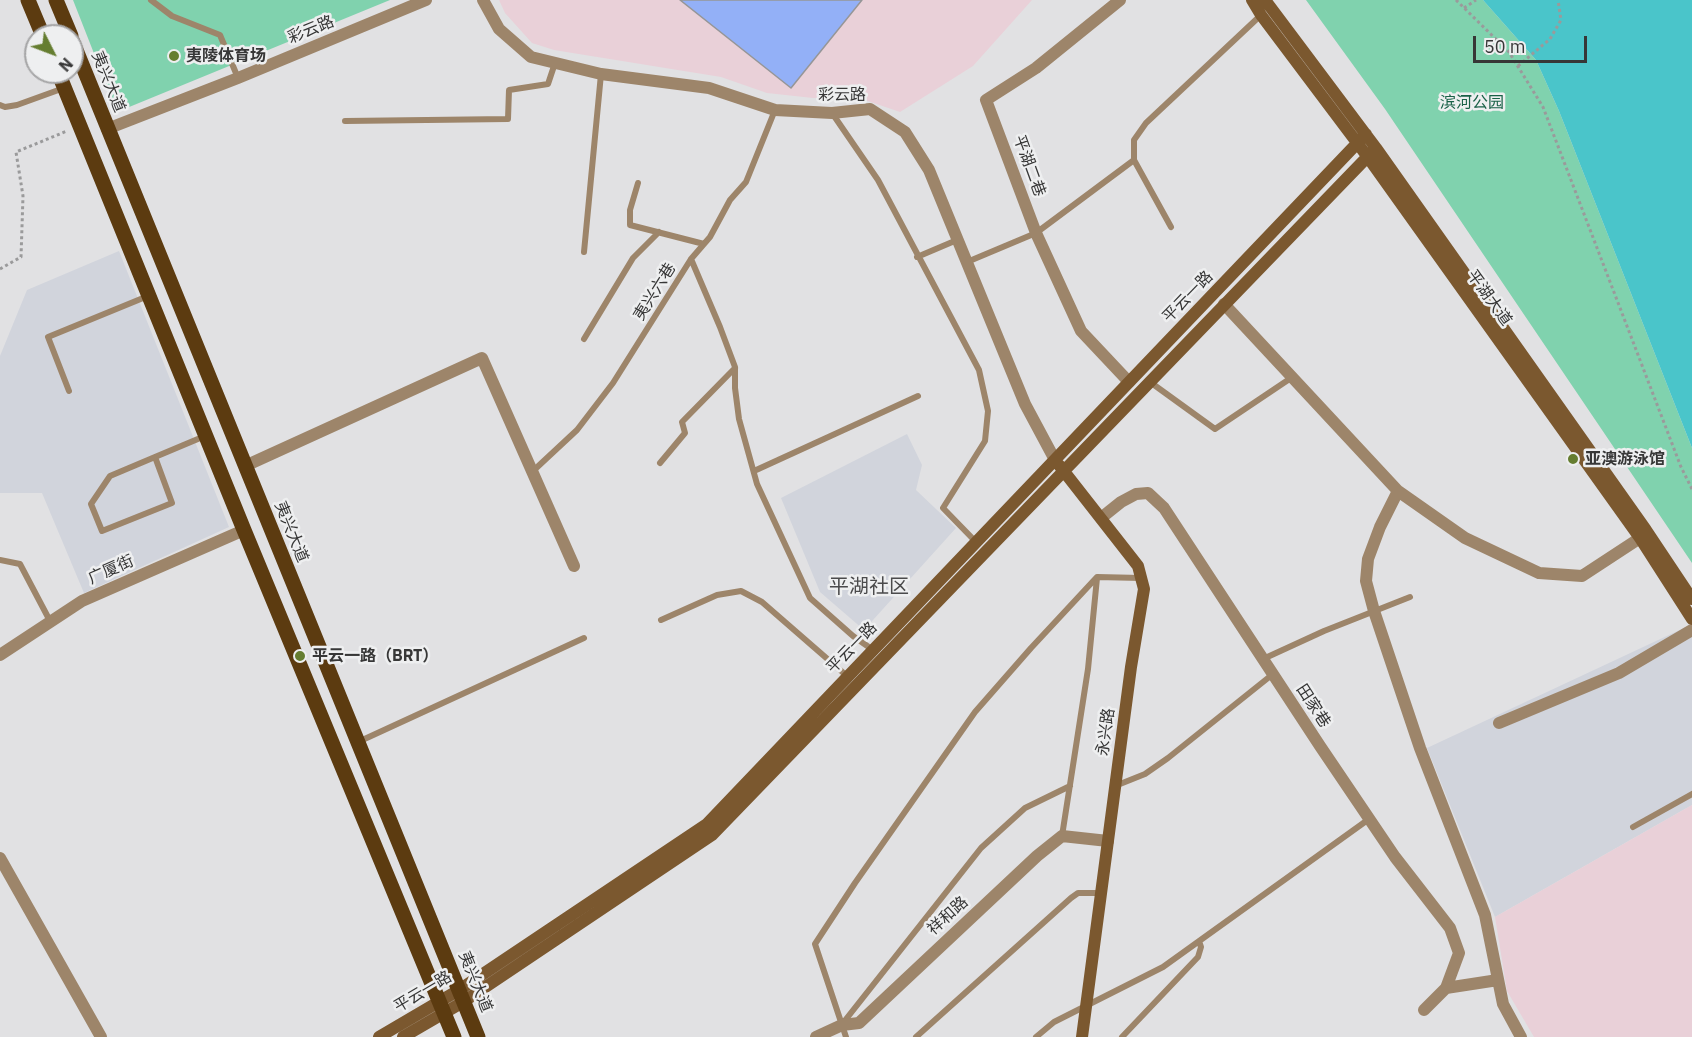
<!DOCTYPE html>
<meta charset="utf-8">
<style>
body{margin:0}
#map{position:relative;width:1692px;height:1037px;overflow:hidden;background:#e1e1e3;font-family:"IBM Plex Sans",sans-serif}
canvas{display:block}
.north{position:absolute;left:24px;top:24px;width:60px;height:60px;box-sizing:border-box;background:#eeeff0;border:2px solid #a5a5a6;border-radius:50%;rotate:132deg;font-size:16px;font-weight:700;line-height:24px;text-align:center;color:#373737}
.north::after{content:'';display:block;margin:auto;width:21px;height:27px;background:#657d30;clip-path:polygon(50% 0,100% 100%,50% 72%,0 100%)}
.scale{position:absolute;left:1473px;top:36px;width:114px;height:27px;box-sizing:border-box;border:3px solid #373737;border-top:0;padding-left:8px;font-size:18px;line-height:21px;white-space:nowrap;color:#373737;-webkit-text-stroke:4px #eeeff0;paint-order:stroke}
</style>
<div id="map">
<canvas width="1692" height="1037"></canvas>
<div class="north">N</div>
<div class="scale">50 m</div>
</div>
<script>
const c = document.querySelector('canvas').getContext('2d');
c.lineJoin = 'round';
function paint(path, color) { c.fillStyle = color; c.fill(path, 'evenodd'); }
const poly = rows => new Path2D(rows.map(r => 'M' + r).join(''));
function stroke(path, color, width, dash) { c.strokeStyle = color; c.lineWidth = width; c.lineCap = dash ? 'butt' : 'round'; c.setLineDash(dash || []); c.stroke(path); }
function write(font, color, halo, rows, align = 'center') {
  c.font = font + ' "IBM Plex Sans","Noto Sans SC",sans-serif'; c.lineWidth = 5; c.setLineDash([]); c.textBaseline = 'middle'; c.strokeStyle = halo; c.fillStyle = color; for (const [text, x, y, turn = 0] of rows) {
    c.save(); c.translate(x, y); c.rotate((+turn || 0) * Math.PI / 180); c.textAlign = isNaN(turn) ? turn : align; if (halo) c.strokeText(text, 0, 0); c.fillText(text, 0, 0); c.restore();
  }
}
const built = poly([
 [119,251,229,527,84,593,42,493,0,493,0,356,27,290],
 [907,434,922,465,916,490,956,528,864,630,820,592,781,498],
 [1686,627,1692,637,1692,805,1495,917,1427,748]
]);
const industrial = poly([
 [499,0,1032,0,973,66,900,112,859,98,813,98,767,93,721,77,554,50,532,43,505,13],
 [1692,805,1692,1037,1534,1037,1507,991,1495,917]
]);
const green = poly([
 [73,0,390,0,117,112],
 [1306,0,1483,0,1536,60,1559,111,1692,448,1692,563,1385,109]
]);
const water = poly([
 [1483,0,1692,0,1692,448,1559,111,1536,60]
]);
const building = poly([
 [680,0,862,0,791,88,680,0]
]);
const path = poly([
 [1456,0,1509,52,1543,107,1681,467,1692,489],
 [1464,8,1476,0],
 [1518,66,1550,39,1561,20,1558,0],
 [0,269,21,257,23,196,16,152,67,131]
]);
const lane = poly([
 [151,0,172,16,220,35,238,78],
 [0,105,5,107,17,105,64,88],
 [832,113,878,180,979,370,988,411,985,441,943,508,976,542],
 [345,121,508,119,509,90,548,84,555,63],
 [638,183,630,210,630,225,704,244],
 [1171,227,1134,160,1134,140,1146,123,1261,15],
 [584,252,601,74],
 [917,257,957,240],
 [691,259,720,327,735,367,735,388,739,419,757,484,810,598,853,636,873,650],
 [967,262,1036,233,1134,160],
 [584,339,633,258,659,232],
 [1150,382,1215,429,1291,378],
 [69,391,48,337,148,296],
 [155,457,172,503,102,531,91,504,110,476,155,457,205,436],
 [660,463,685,433,682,422,735,368],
 [533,471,577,430,613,383,691,259,710,237,730,200,746,182,775,110],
 [754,471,918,396],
 [0,560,20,564,50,621],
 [661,620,717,595,741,591,762,602,847,676],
 [1263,659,1324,631,1410,597],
 [358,742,584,638],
 [1115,786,1145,774,1168,758,1273,674],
 [1633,827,1692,794],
 [1062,836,1088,669,1097,578],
 [843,1023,981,848,1025,808,1070,786],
 [846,1037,815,944,855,883,975,712,1031,648,1097,577,1141,578],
 [916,1037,1071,898,1078,893,1100,893],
 [1036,1037,1054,1022,1163,967,1369,819],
 [1122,1037,1198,957,1201,947,1199,941]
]);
const street = poly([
 [483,0,499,29,531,57,601,74,709,88,775,110,832,113,870,109,905,132,929,170,1025,404,1055,460],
 [1120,0,1036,68,986,100,1036,233,1081,331,1129,382],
 [107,129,238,78,426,0],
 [1224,304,1398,491,1465,538,1539,573,1582,576,1640,538],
 [245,466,482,358,574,566],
 [1398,491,1380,527,1368,559,1366,581,1374,611,1420,748,1485,915,1503,1004,1521,1037],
 [1101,518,1121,502,1136,494,1148,493,1164,508,1320,746,1395,857,1450,928,1459,953,1446,988],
 [0,655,82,601,244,530],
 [1499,723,1619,673,1692,630],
 [0,858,101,1037],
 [1424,1010,1446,988,1498,980],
 [816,1037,842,1025,859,1023,1037,856,1062,836,1108,841]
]);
const secondary = poly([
 [1252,0,1261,15,1367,156,1640,538,1692,619],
 [1265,0,1376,148,1646,530,1692,599],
 [1059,465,1138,566,1144,589,1131,667,1082,1037],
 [379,1037,459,990,707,824,1366,134],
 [403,1037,463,1002,712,835,1376,148]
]);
const primary = poly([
 [28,0,43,36],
 [56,0,71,36],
 [72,40,478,1037],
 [58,72,244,530,454,1037]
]);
const markers = [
 [174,56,6,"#657d30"],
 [1573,459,6,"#657d30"],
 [300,656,6,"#657d30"]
];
const streetNames = [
 ["彩云路",311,30,-22],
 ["夷兴大道",108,82,68],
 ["彩云路",842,95],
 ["平湖二巷",1029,166,70],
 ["夷兴六巷",655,292,-58],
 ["平云一路",1188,297,-46],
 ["平湖大道",1489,298,54],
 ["夷兴大道",291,532,68],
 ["广厦街",111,570,-24],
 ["平云一路",852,648,-46],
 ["田家巷",1313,706,57],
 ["永兴路",1106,732,-82],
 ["祥和路",948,916,-42],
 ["夷兴大道",475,982,68],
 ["平云一路",423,992,-31]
];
const poiNames = [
 ["夷陵体育场",186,56],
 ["亚澳游泳馆",1585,459],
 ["平云一路（BRT）",312,656]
];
const parkNames = [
 ["滨河公园",1472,103]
];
const quarterNames = [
 ["平湖社区",869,587]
];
paint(built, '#d1d4dc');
paint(industrial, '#e9d0d8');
paint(green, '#80d2ae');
paint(water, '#4ac5ca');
paint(building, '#93b0f7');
stroke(building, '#969697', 1.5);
stroke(path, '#9a9a9b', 3, [3, 3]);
stroke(lane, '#9d856a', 6);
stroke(street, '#9d856a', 12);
stroke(secondary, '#7b582f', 12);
stroke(primary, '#5c3b10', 15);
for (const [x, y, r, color] of markers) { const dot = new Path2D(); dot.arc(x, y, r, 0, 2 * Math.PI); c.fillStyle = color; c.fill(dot); stroke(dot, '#eeeff0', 2); }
write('16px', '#373737', '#eeeff0', streetNames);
write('bold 16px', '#373737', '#eeeff0', poiNames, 'left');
write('16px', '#1a6248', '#eeeff0', parkNames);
write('20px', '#4b4b4c', '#eeeff0', quarterNames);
</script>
